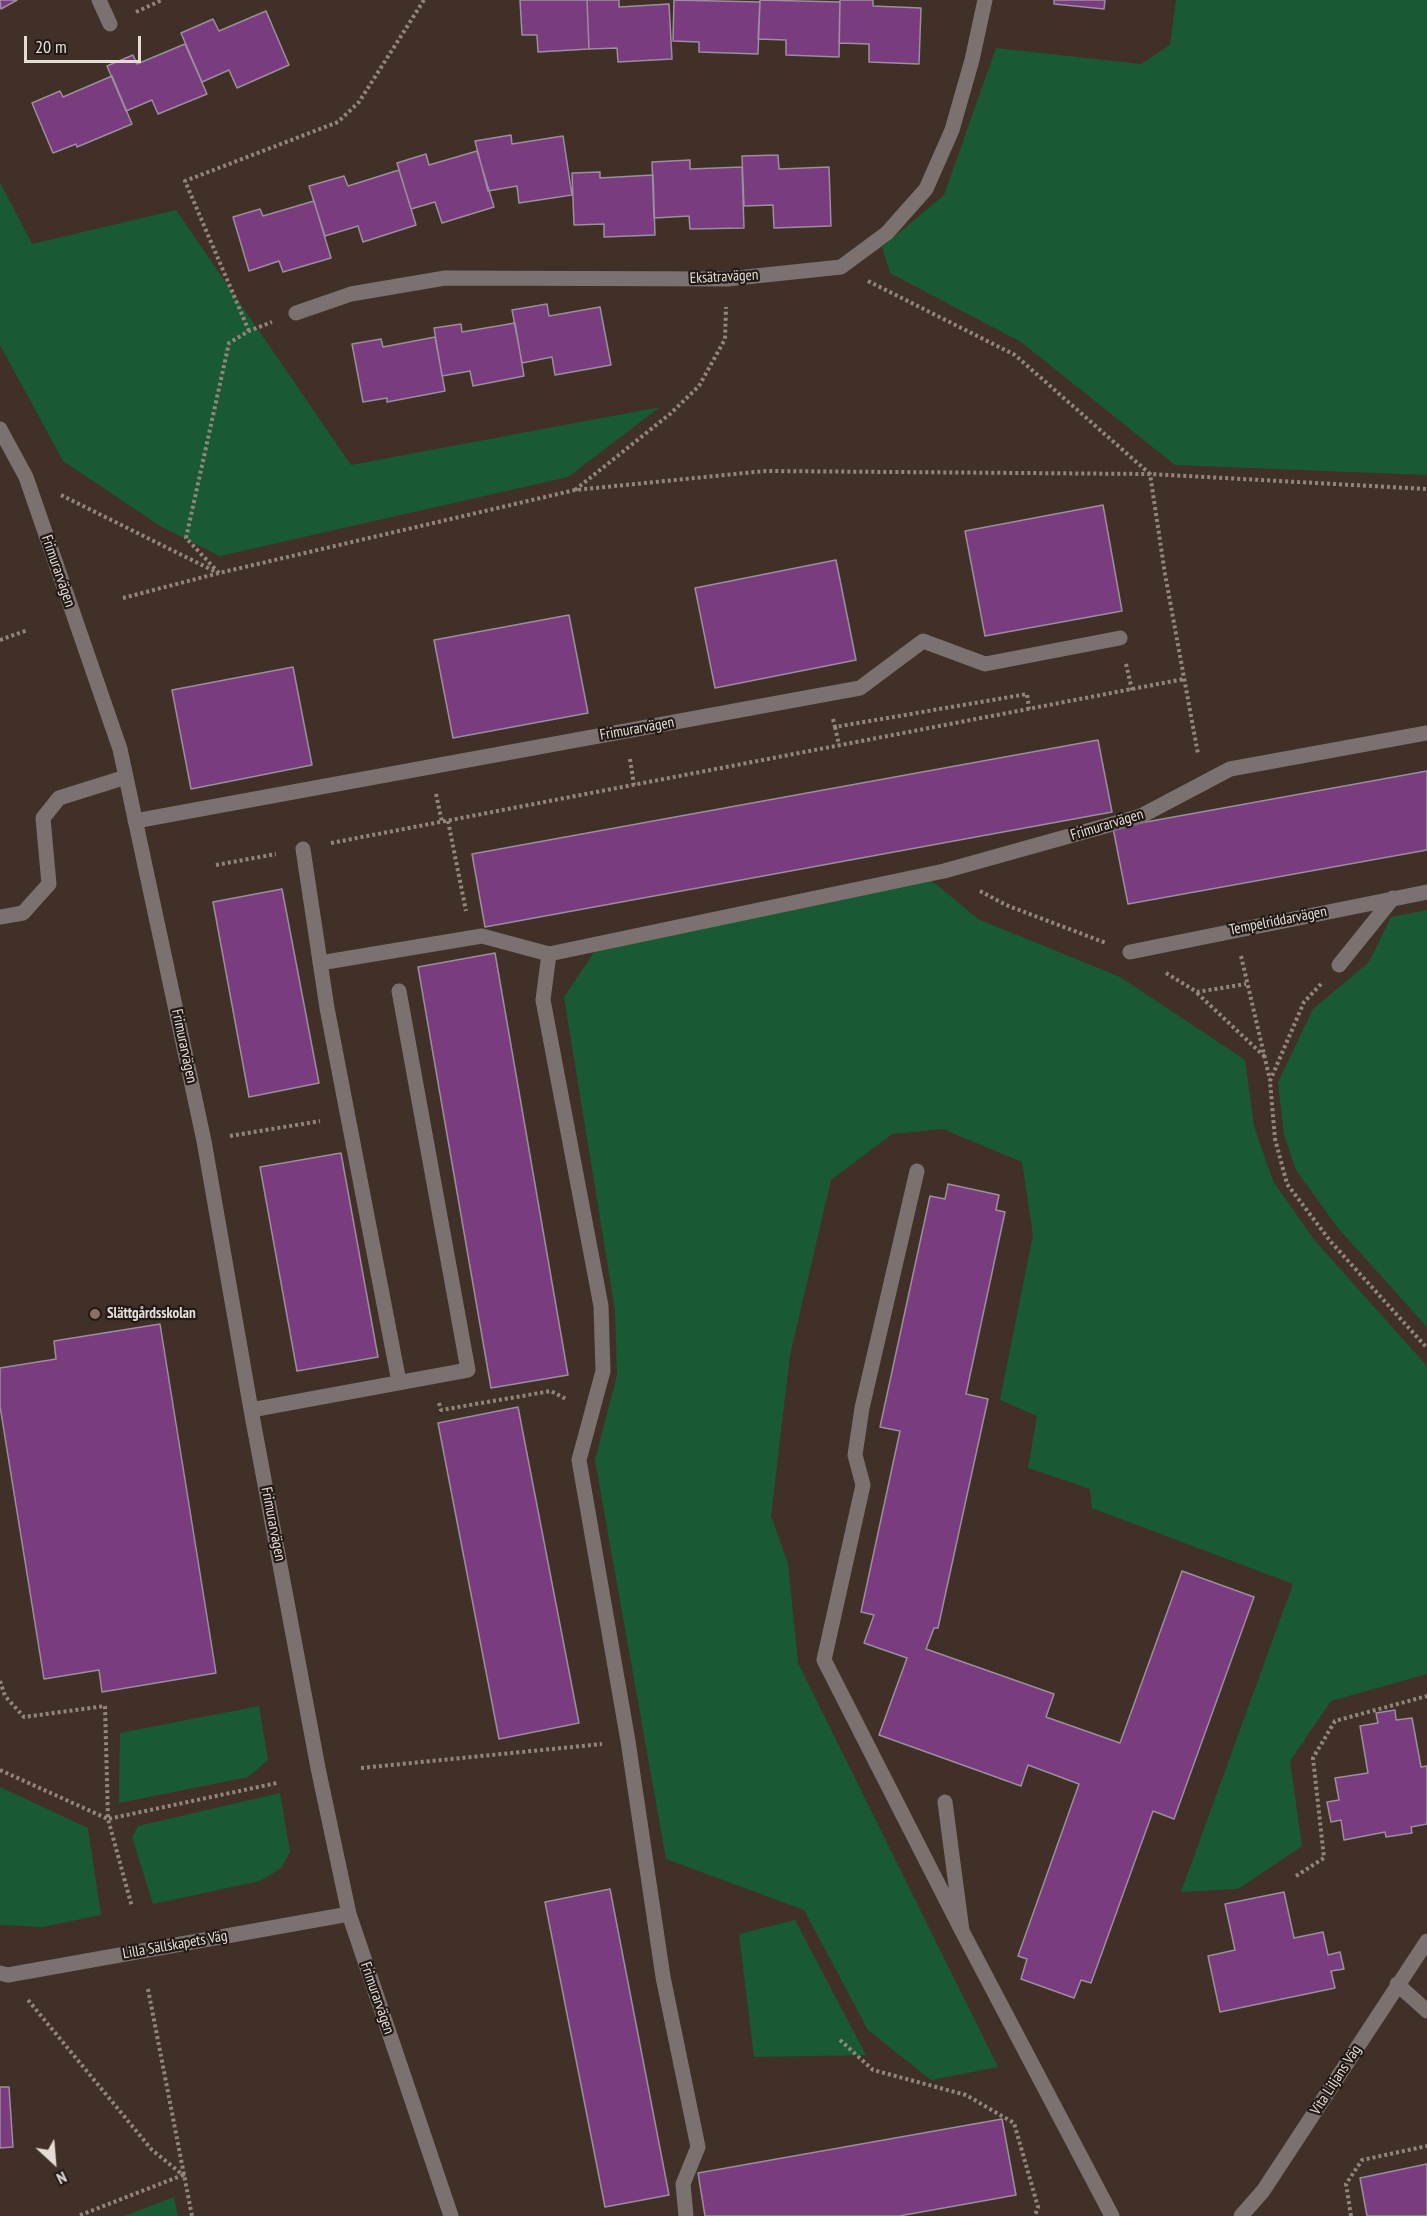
<!DOCTYPE html>
<meta charset="utf-8">
<style>
body{margin:0}
#map{position:relative;width:1427px;height:2216px;overflow:hidden;background:#413027;font-family:"PT Sans Narrow",sans-serif}
canvas{display:block}
.north{position:absolute;left:24px;top:2132px;width:60px;height:60px;-webkit-text-stroke:4px #221a16;paint-order:stroke;rotate:154deg;font-size:16px;font-weight:700;line-height:24px;text-align:center;color:#e6dcd6}
.north::after{content:'';display:block;margin:auto;width:21px;height:27px;background:#e6dcd6;clip-path:polygon(50% 0,100% 100%,50% 72%,0 100%)}
.scale{position:absolute;left:24px;top:36px;width:117px;height:27px;box-sizing:border-box;border:3px solid #e6dcd6;border-top:0;padding-left:8px;font-size:18px;line-height:21px;white-space:nowrap;color:#e6dcd6;-webkit-text-stroke:4px #221a16;paint-order:stroke}
</style>
<div id="map">
<canvas width="1427" height="2216"></canvas>
<div class="north">N</div>
<div class="scale">20 m</div>
</div>
<script>
const c = document.querySelector('canvas').getContext('2d');
c.lineJoin = 'round';
function paint(path, color) { c.fillStyle = color; c.fill(path, 'evenodd'); }
const poly = rows => new Path2D(rows.map(r => 'M' + r).join(''));
function stroke(path, color, width, dash) { c.strokeStyle = color; c.lineWidth = width; c.lineCap = dash ? 'butt' : 'round'; c.setLineDash(dash || []); c.stroke(path); }
function write(font, color, halo, rows, align = 'center') {
  c.font = font + ' "PT Sans Narrow",sans-serif'; c.lineWidth = 4.5; c.setLineDash([]); c.textBaseline = 'middle'; c.strokeStyle = halo; c.fillStyle = color; for (const [text, x, y, turn = 0] of rows) {
    c.save(); c.translate(x, y); c.rotate((+turn || 0) * Math.PI / 180); c.textAlign = isNaN(turn) ? turn : align; if (halo) c.strokeText(text, 0, 0); c.fillText(text, 0, 0); c.restore();
  }
}
const green = poly([
 [1176,0,1427,0,1427,475,1175,465,1021,342,890,273,882,247,944,195,996,48,1141,64,1170,45],
 [0,182,32,244,176,210,351,465,660,407,568,477,220,556,160,526,63,461,0,345],
 [931,880,978,919,1120,977,1245,1060,1254,1126,1273,1181,1315,1241,1427,1366,1427,1674,1331,1701,1290,1761,1302,1846,1238,1889,1181,1892,1293,1584,1092,1508,1090,1489,1028,1468,1037,1416,1000,1400,1033,1235,1022,1162,943,1129,892,1134,831,1180,790,1355,771,1516,788,1564,798,1663,998,2067,931,2080,868,2030,804,1910,666,1859,595,1460,617,1375,615,1310,564,997,597,948],
 [1427,910,1427,1327,1338,1228,1296,1170,1284,1135,1278,1082,1313,1009,1369,962,1391,917],
 [259,1706,268,1760,248,1777,119,1803,120,1733],
 [0,1787,88,1828,101,1915,42,1927,0,1925],
 [280,1793,290,1852,281,1868,260,1881,153,1904,132,1837,138,1826],
 [795,1920,866,2055,754,2057,739,1934],
 [174,2197,178,2216,124,2216]
]);
const building = poly([
 [0,0,17,0,1,9,0,0],
 [520,0,587,0,589,49,538,52,537,35,522,35,520,0],
 [587,0,619,0,619,7,669,4,672,59,618,62,617,48,589,49,587,0],
 [674,0,760,2,758,54,699,52,699,42,673,41,674,0],
 [760,0,840,2,839,57,786,55,786,40,758,39,760,0],
 [840,0,873,0,873,6,921,8,919,64,869,62,869,44,839,43,840,0],
 [1054,0,1105,0,1104,9,1054,4,1054,0],
 [266,11,289,65,237,88,229,70,202,82,181,33,213,19,219,31,266,11],
 [185,44,207,94,158,114,152,100,126,111,107,66,133,55,137,64,185,44],
 [112,76,132,124,77,147,76,144,53,153,32,103,60,91,63,97,112,76],
 [511,135,512,144,563,136,572,195,519,203,517,186,488,191,475,141,511,135],
 [477,151,494,207,442,223,435,202,411,209,397,163,426,154,429,165,477,151],
 [778,155,779,169,829,167,831,226,774,228,773,205,744,206,742,156,778,155],
 [690,160,690,169,742,167,744,228,690,229,689,216,654,218,652,162,690,160],
 [399,170,416,225,363,242,358,226,325,236,309,186,344,176,348,186,399,170],
 [600,172,600,178,653,175,655,235,604,237,604,224,574,225,572,173,600,172],
 [314,201,331,258,283,272,279,261,249,271,233,217,260,209,263,216,314,201],
 [547,304,549,316,600,307,611,365,555,375,552,357,522,363,512,310,547,304],
 [515,323,524,376,473,386,470,371,442,376,434,328,461,324,462,332,515,323],
 [435,337,445,391,387,402,387,398,363,402,352,344,381,339,383,347,435,337],
 [1103,505,1122,611,985,636,965,531,1103,505],
 [836,560,856,660,715,688,695,588,836,560],
 [569,615,588,713,453,738,434,640,569,615],
 [293,667,312,765,191,789,172,690,293,667],
 [1098,740,1112,812,485,927,472,854,1098,740],
 [1427,771,1427,850,1128,904,1113,828,1427,771],
 [282,889,319,1083,249,1097,213,902,282,889],
 [495,953,568,1375,491,1388,418,967,495,953],
 [341,1153,378,1357,297,1371,260,1167,341,1153],
 [948,1184,999,1195,996,1210,1005,1212,966,1394,988,1399,938,1628,934,1628,926,1649,1054,1694,1046,1717,1120,1743,1182,1571,1254,1597,1174,1819,1153,1811,1091,1983,1081,1980,1074,1998,1021,1979,1027,1959,1018,1956,1079,1784,1028,1765,1021,1786,879,1735,907,1658,864,1643,874,1615,861,1612,900,1431,880,1427,930,1196,945,1199,948,1184],
 [160,1324,216,1673,102,1692,99,1670,44,1679,0,1406,0,1368,56,1359,54,1341,160,1324],
 [518,1407,579,1723,499,1739,438,1423,518,1407],
 [1395,1710,1396,1720,1412,1718,1421,1767,1427,1766,1427,1824,1411,1827,1412,1833,1386,1837,1385,1832,1344,1840,1341,1820,1331,1822,1327,1802,1339,1800,1335,1778,1368,1773,1360,1726,1378,1723,1376,1713,1395,1710],
 [610,1889,669,2195,605,2207,545,1902,610,1889],
 [1284,1892,1294,1938,1323,1932,1328,1955,1340,1952,1344,1969,1331,1971,1335,1988,1220,2012,1208,1956,1235,1950,1225,1904,1284,1892],
 [0,2087,9,2087,13,2147,0,2148,0,2087],
 [1002,2119,1016,2195,899,2216,705,2216,698,2173,1002,2119],
 [1427,2164,1427,2216,1367,2216,1360,2178,1427,2164]
]);
const path = poly([
 [136,12,162,0],
 [868,281,1015,355,1150,474,1165,574,1198,754],
 [249,331,185,181,338,122,359,102,424,0],
 [575,490,670,414,699,386,725,339,726,307],
 [61,495,216,572],
 [219,573,186,538,229,343,249,331,272,322],
 [123,598,219,573,575,490,765,471,1150,474,1427,489],
 [0,640,28,630],
 [1126,664,1132,690],
 [833,719,835,727,1027,694,1029,709],
 [835,727,839,745],
 [630,759,634,785],
 [436,794,442,822],
 [448,821,466,911],
 [331,843,1184,679],
 [216,865,276,854],
 [980,891,1006,905,1106,943],
 [1241,956,1270,1080],
 [1166,973,1197,992,1246,984],
 [1321,984,1304,1002,1270,1081,1275,1139,1287,1184,1331,1242,1427,1348],
 [1197,993,1264,1056],
 [230,1136,320,1121],
 [439,1403,441,1410,551,1391,566,1399],
 [0,1681,5,1696,24,1717,105,1706,108,1819,277,1783],
 [361,1768,602,1744],
 [0,1770,108,1819,132,1907],
 [1296,1876,1324,1858,1313,1758,1335,1721,1427,1696],
 [148,1989,192,2216],
 [28,2000,152,2150,183,2175,78,2216],
 [840,2040,873,2070,966,2095,1014,2123,1038,2207,1035,2216],
 [1351,2216,1346,2184,1362,2160,1427,2146]
]);
const minor = poly([
 [99,0,110,24],
 [296,313,351,294,445,278,727,279,841,267,887,233,926,189,952,130,972,60,985,0],
 [0,429,26,477,120,749,204,1141,251,1410,318,1768,349,1914,451,2216],
 [135,821,860,688,923,641,985,664,1120,638],
 [303,849,327,1008,399,1382],
 [0,917,23,913,49,884,43,818,59,798,126,777],
 [1130,952,1427,892],
 [549,954,944,871,1141,816,1230,769,1427,733],
 [320,963,482,936,549,954,543,1000,601,1306,603,1371,579,1460,628,1741,663,1977,698,2147,683,2184,686,2216],
 [1339,965,1393,898],
 [917,1171,862,1408,855,1455,863,1485,824,1660,962,1931],
 [251,1410,468,1370,399,991],
 [945,1802,962,1931,1112,2216],
 [0,1973,8,1975,349,1914],
 [1397,1984,1427,2011],
 [1241,2216,1263,2191,1427,1941]
]);
const markers = [
 [95,1314,6,"#8d6e63"]
];
const streetNames = [
 ["Eksätravägen",724,277,-3],
 ["Frimurarvägen",58,571,71],
 ["Frimurarvägen",637,729,-10],
 ["Frimurarvägen",1107,825,-17],
 ["Tempelriddarvägen",1278,921,-11],
 ["Frimurarvägen",184,1046,78],
 ["Frimurarvägen",273,1524,79],
 ["Lilla Sällskapets Väg",175,1945,-10],
 ["Frimurarvägen",377,1998,71],
 ["Vita Liljans Väg",1336,2080,-57]
];
const poiNames = [
 ["Slättgårdsskolan",107,1314]
];
paint(green, '#195a34');
paint(building, '#793c7e');
stroke(building, '#9c8e9d', 1.5);
stroke(path, '#92857d', 4, [3, 3]);
stroke(minor, '#7b7170', 15);
for (const [x, y, r, color] of markers) { const dot = new Path2D(); dot.arc(x, y, r, 0, 2 * Math.PI); c.fillStyle = color; c.fill(dot); stroke(dot, '#221a16', 2); }
write('15px', '#e6dcd6', '#221a16', streetNames);
write('bold 15px', '#e6dcd6', '#221a16', poiNames, 'left');
</script>
